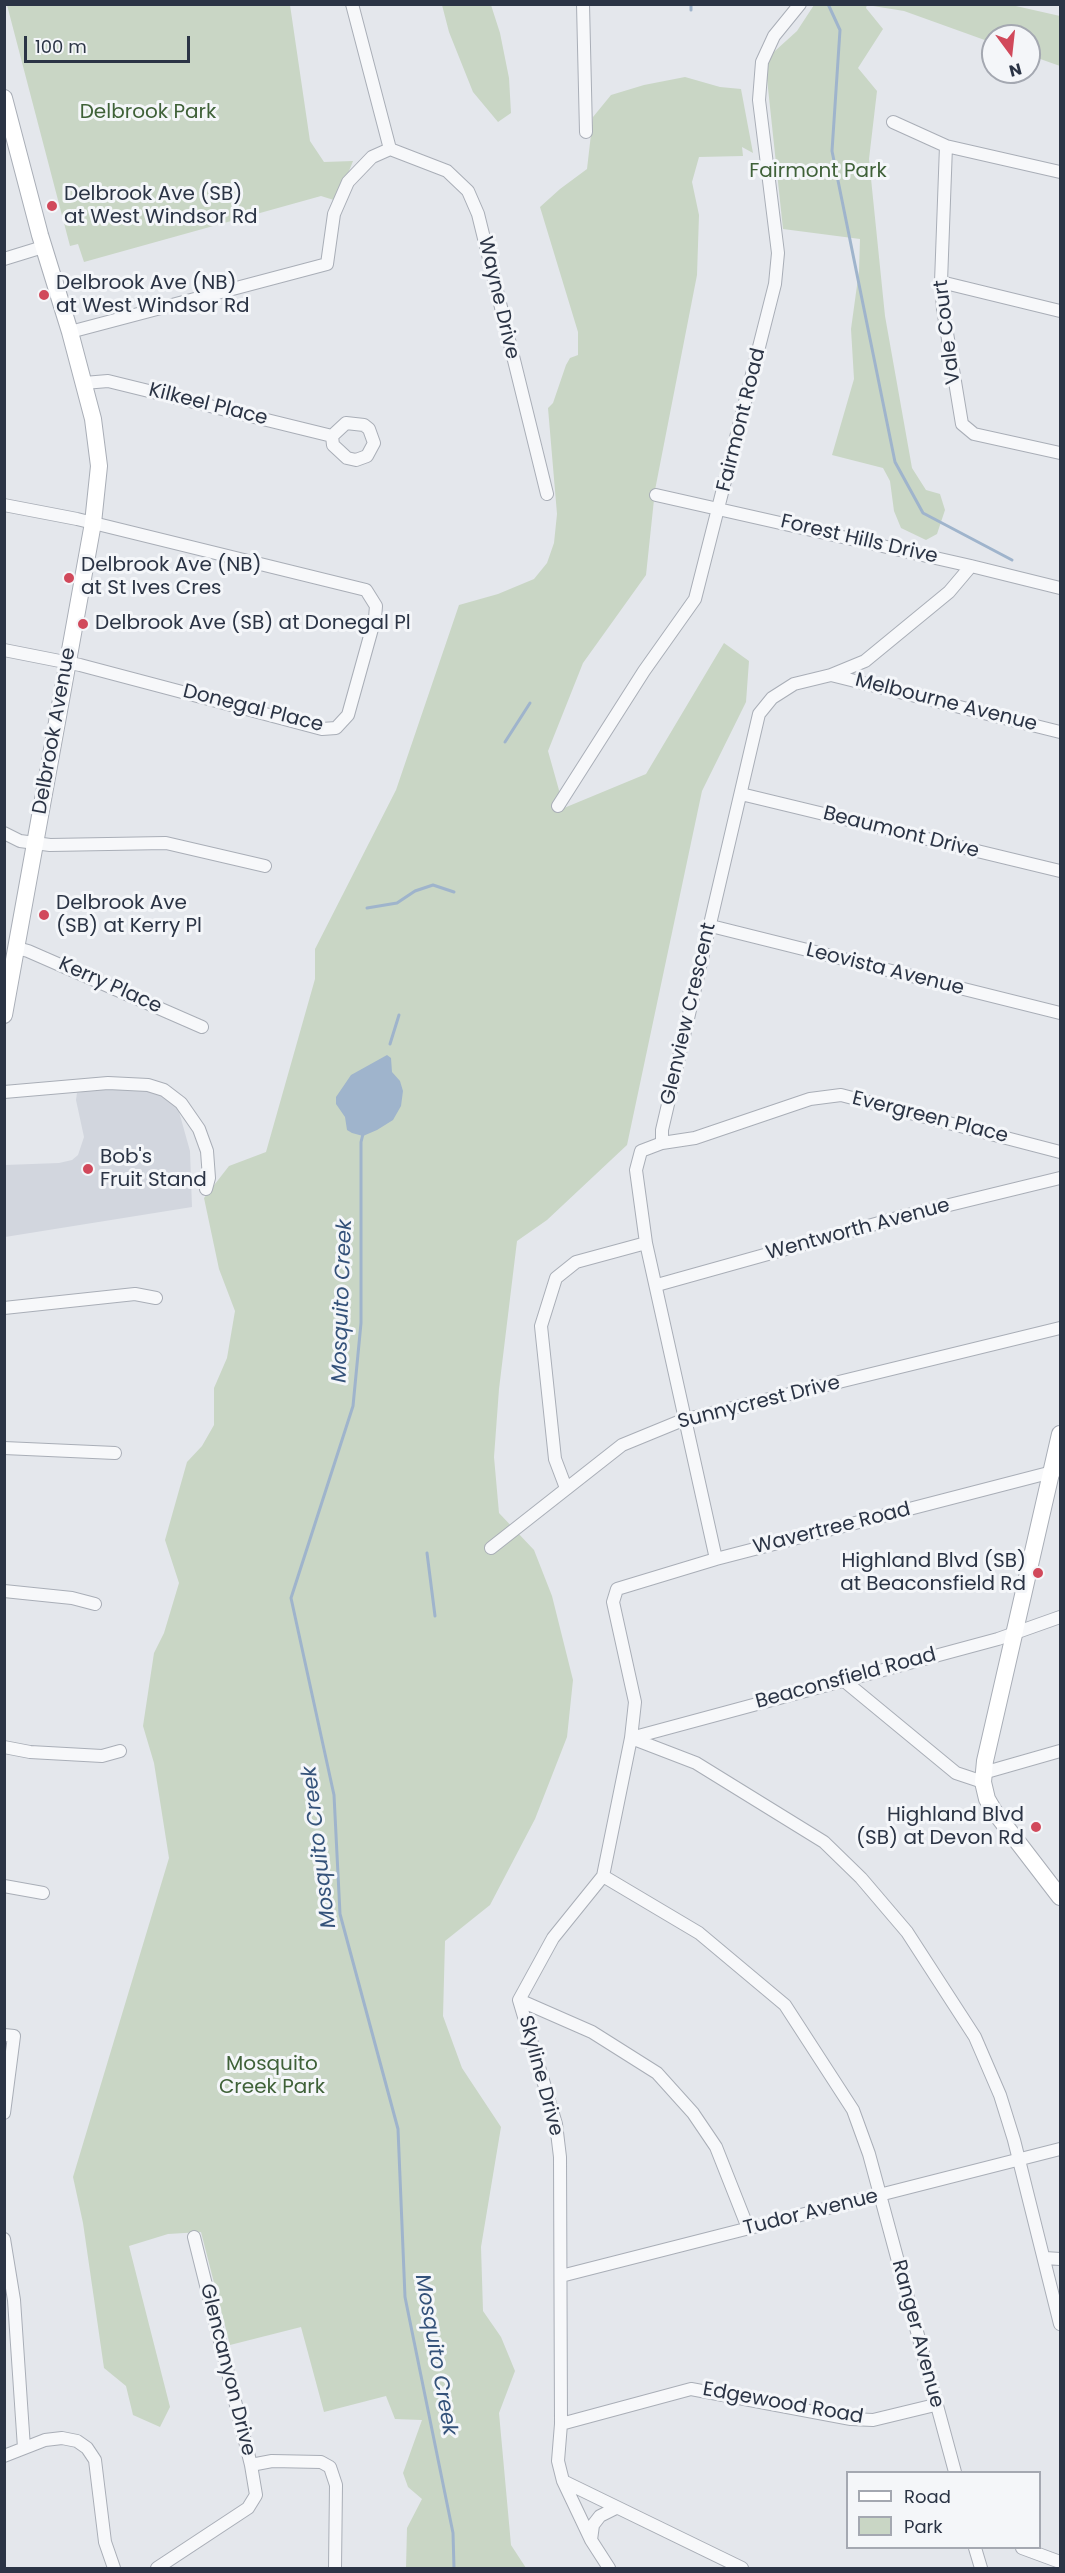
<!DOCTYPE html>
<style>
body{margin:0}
#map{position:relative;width:1065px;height:2573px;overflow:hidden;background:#e4e7ec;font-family:Poppins,sans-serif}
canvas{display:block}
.frame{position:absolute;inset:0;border:6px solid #2b3445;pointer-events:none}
.legend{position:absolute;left:846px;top:2471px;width:195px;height:78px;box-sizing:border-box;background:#f4f6f9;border:2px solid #a4a8b1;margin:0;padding:8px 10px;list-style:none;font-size:18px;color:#2b3445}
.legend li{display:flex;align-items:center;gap:12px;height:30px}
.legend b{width:30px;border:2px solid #a4a8b1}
.north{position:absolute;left:981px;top:24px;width:60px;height:60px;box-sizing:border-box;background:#f4f6f9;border:2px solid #a4a8b1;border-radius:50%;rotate:165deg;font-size:16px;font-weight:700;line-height:24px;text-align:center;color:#2b3445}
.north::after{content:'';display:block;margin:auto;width:21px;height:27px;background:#d1495b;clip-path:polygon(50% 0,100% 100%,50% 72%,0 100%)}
.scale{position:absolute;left:24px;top:36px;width:166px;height:27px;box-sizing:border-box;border:3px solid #2b3445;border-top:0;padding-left:8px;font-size:18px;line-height:21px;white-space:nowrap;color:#2b3445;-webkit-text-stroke:4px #f4f6f9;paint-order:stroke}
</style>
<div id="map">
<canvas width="1065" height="2573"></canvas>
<div class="frame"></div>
<ul class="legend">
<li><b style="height:8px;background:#fff"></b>Road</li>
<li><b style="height:16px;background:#c9d6c5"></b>Park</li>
</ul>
<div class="north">N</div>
<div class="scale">100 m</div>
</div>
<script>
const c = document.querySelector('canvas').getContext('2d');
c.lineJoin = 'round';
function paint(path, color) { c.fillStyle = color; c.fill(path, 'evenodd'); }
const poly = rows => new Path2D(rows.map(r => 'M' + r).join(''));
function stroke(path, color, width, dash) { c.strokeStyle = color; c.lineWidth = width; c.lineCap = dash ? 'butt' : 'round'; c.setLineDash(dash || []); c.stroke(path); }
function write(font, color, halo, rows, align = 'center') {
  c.font = font + ' Poppins,sans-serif'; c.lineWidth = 6; c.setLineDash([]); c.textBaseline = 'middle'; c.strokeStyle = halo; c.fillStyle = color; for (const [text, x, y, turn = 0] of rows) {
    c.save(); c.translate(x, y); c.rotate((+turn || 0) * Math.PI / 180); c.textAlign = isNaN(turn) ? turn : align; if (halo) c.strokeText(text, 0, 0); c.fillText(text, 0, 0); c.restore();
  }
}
const built = poly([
 [148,1085,176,1101,190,1151,192,1207,5,1237,5,1165,59,1163,72,1160,78,1155,84,1137,76,1100,77,1093,100,1088]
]);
const green = poly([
 [1007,4,1060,16,1060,66,1029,55,1029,36,993,36,993,43,904,11,867,5,866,8,883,29,858,68,877,91,869,159,885,316,912,468,926,490,940,494,945,510,937,534,926,540,901,528,894,511,890,481,883,468,832,455,854,379,851,329,859,271,860,239,783,229,765,60,797,31,814,5],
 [7,5,290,5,310,141,324,162,353,161,337,201,321,196,84,262,78,244,70,246],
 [442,5,491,5,500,33,509,78,511,113,498,122,473,92,449,32],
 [685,77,720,87,741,89,753,153,742,147,743,156,699,157,692,182,699,215,697,275,655,490,646,575,583,663,548,751,564,808,646,774,724,643,749,661,746,702,702,791,627,1145,547,1220,517,1241,499,1389,494,1457,499,1513,534,1550,552,1596,573,1680,567,1737,535,1819,490,1905,445,1941,443,2016,462,2068,501,2127,481,2247,483,2311,501,2337,515,2371,499,2413,511,2545,526,2568,406,2568,407,2528,422,2499,408,2487,403,2473,422,2420,395,2419,386,2396,324,2412,301,2327,230,2345,201,2232,168,2234,129,2246,170,2407,160,2427,133,2415,126,2386,104,2368,83,2223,73,2177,169,1858,154,1763,143,1726,154,1653,164,1633,179,1583,165,1540,187,1462,202,1446,214,1425,214,1388,227,1358,235,1311,219,1269,204,1198,229,1166,266,1152,315,979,315,949,396,790,459,605,498,594,534,579,547,563,554,543,557,514,548,408,553,403,566,365,570,358,578,355,578,332,540,207,560,189,587,169,593,117,611,95,644,85]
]);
const water = poly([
 [387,1055,391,1058,392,1072,400,1081,403,1091,401,1106,393,1120,377,1130,363,1136,352,1133,347,1130,345,1117,336,1104,336,1097,351,1075]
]);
const stream = poly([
 [828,4,840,30,832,151,895,462,923,513,1012,560],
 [691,10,691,4],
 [505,742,530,703],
 [367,908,397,903,415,891,433,885,454,892],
 [390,1044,399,1015],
 [363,1134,361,1142,361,1323,353,1406,291,1598,334,1795,340,1914,398,2129,405,2297,453,2533,454,2568],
 [427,1553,435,1616]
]);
const street = poly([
 [352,4,390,149],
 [583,4,586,132],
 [893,122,946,146,1060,172],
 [946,146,941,282,943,309,962,424,974,434,1060,453],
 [390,149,447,171,468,191,478,214,547,494],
 [4,259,43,247],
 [941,282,1060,311],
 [70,332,327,264,334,214,348,182,372,157,390,149],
 [84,383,108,381,332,436],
 [346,423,364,425,369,429,374,443,367,456,356,460,347,458,333,445,332,436,346,423],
 [656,495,971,566,1060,588],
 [4,505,77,519,366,590,376,606,375,618,348,715,336,728,322,729,80,665,4,650],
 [831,675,1060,732],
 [741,794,1060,871],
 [558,806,644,671,695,599,775,284,778,253,759,100,762,62,774,36,800,4],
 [4,833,20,841,50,845,166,843,265,866],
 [711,926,1060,1013],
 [17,948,28,951,202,1027],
 [4,1092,108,1083,148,1085,164,1090,181,1103,199,1129,207,1151,209,1178,206,1189],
 [662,1143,695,1138,810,1099,841,1095,1060,1152],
 [657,1285,904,1216,1060,1178],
 [4,1308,135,1294,156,1298],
 [4,1448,115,1453],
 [566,1488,555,1459,541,1326,556,1278,576,1262,646,1243],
 [491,1548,622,1445,683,1420,1060,1328],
 [716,1559,646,1243,636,1170,641,1151,662,1143,662,1130,759,714,772,698,794,684,831,675,865,661,949,592,971,566],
 [4,1591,72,1598,95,1604],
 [842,1679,956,1773,983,1782],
 [631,1738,696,1763,824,1842,861,1878,907,1932,975,2037,1000,2095,1014,2140,1060,2324],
 [631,1738,998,1639,1060,1617],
 [4,1747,30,1752,102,1756,120,1751],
 [983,1773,1060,1751],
 [603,1876,699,1933,785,2005,853,2110,869,2154,955,2472],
 [4,1886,43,1893],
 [519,2000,592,2032,657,2073,693,2113,716,2147,748,2228],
 [4,2035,14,2036,4,2113],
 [194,2237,251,2465,272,2461,321,2462,330,2467,336,2485,335,2568],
 [4,2239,14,2300,24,2448],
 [1045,2258,1060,2259],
 [561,2276,1060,2149],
 [561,2424,691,2389,851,2419,873,2420,935,2405],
 [4,2456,45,2440,62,2438,77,2441,87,2448,95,2460,105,2542,114,2568],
 [563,2481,742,2568],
 [591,2540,593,2525,600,2516,616,2508],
 [975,2548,981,2568],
 [1022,2548,1060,2562],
 [157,2568,248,2508,256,2495,251,2465],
 [609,2568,591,2540,563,2481,558,2461,561,2424,560,2157,556,2124,519,2000,553,1938,603,1876,631,1738,635,1702,613,1602,617,1589,716,1559,1060,1470]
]);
const secondary = poly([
 [4,98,40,235,70,332,93,419,99,466,93,523,4,1015],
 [1060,1434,985,1761,983,1782,987,1799,994,1811,1060,1897]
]);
const markers = [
 [52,206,6,"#d1495b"],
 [44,295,6,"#d1495b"],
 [69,578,6,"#d1495b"],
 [83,624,6,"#d1495b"],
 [44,915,6,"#d1495b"],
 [88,1169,6,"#d1495b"],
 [1038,1573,6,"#d1495b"],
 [1036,1827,6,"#d1495b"]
];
const parkNames = [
 ["Delbrook Park",148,113],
 ["Fairmont Park",818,172],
 ["Mosquito",272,2065],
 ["Creek Park",272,2088]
];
const poiNames = [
 ["Delbrook Ave (SB)",64,195],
 ["at West Windsor Rd",64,218],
 ["Delbrook Ave (NB)",56,284],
 ["at West Windsor Rd",56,307],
 ["Delbrook Ave (NB)",81,566],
 ["at St Ives Cres",81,589],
 ["Delbrook Ave (SB) at Donegal Pl",95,624],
 ["Delbrook Ave",56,904],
 ["(SB) at Kerry Pl",56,927],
 ["Bob's",100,1158],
 ["Fruit Stand",100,1181],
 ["Highland Blvd (SB)",1026,1562,"right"],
 ["at Beaconsfield Rd",1026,1585,"right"],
 ["Highland Blvd",1024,1816,"right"],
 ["(SB) at Devon Rd",1024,1839,"right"]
];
const streetNames = [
 ["Wayne Drive",498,298,77],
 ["Vale Court",948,332,-97],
 ["Kilkeel Place",208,405,14],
 ["Fairmont Road",742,420,-76],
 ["Forest Hills Drive",859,540,13],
 ["Melbourne Avenue",946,703,14],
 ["Donegal Place",253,709,14],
 ["Delbrook Avenue",55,731,-80],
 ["Beaumont Drive",901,833,14],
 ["Leovista Avenue",885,970,14],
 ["Kerry Place",110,986,24],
 ["Glenview Crescent",689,1014,-77],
 ["Evergreen Place",930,1118,14],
 ["Wentworth Avenue",858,1230,-15],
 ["Sunnycrest Drive",759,1403,-14],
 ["Wavertree Road",832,1529,-14],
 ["Beaconsfield Road",846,1679,-15],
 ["Skyline Drive",540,2076,75],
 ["Tudor Avenue",811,2213,-14],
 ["Ranger Avenue",917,2334,75],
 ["Glencanyon Drive",227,2370,76],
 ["Edgewood Road",783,2404,10]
];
const waterNames = [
 ["Mosquito Creek",343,1301,-88],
 ["Mosquito Creek",320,1847,-97],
 ["Mosquito Creek",435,2355,80]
];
paint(built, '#d2d6de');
paint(green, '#c9d6c5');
paint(water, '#9fb4cc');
stroke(stream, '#9fb4cc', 3);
stroke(street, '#a9aeb7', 14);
stroke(secondary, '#a9aeb7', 18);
stroke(street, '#f7f8fa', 12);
stroke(secondary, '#fff', 16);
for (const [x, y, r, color] of markers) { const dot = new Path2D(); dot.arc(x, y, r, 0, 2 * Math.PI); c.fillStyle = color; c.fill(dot); stroke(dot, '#f4f6f9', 2); }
write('20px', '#3f6138', '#f4f6f9', parkNames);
write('20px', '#2b3445', '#f4f6f9', poiNames, 'left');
write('20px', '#2b3445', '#f4f6f9', streetNames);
write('italic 21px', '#34527a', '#f4f6f9', waterNames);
</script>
